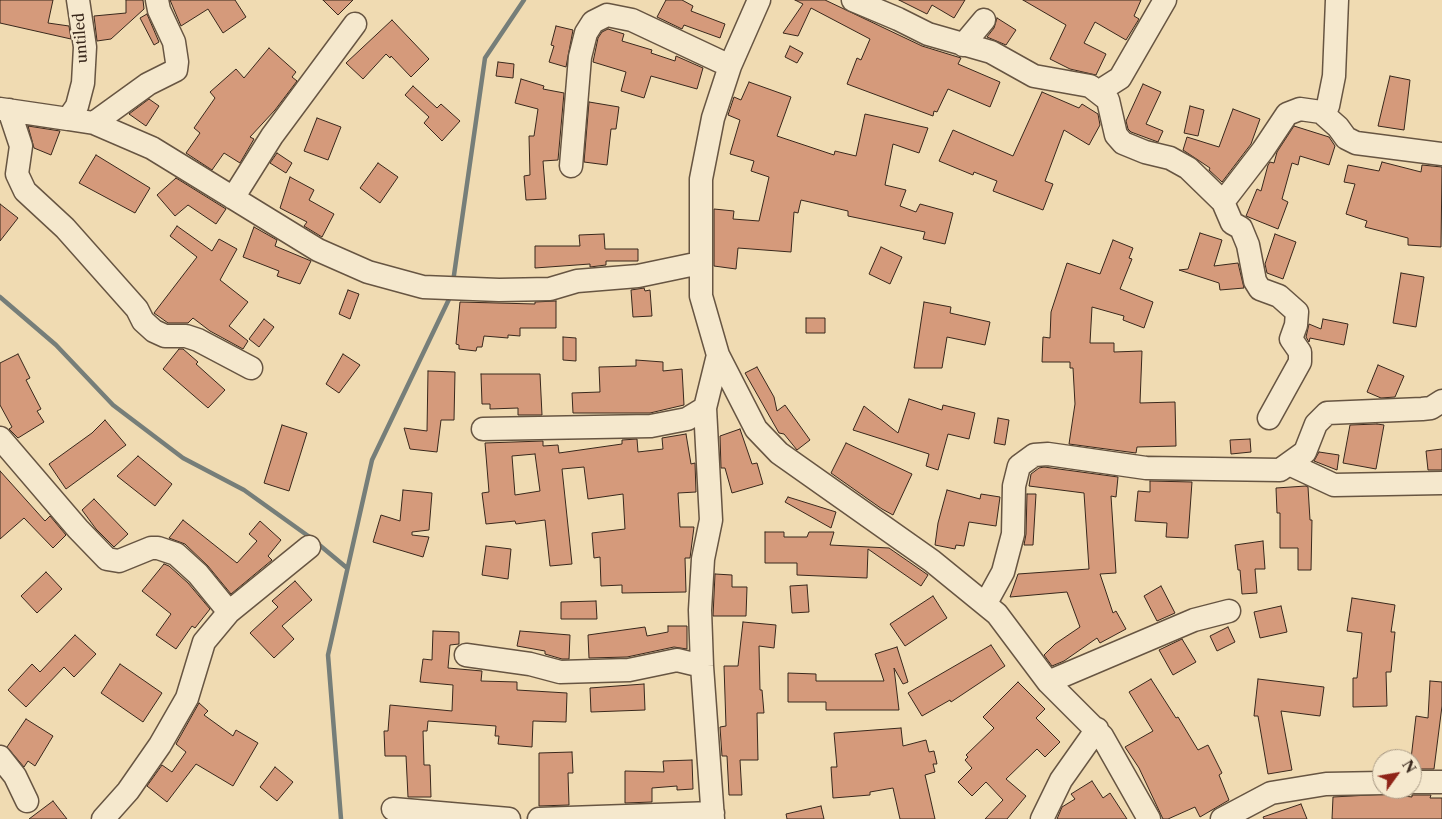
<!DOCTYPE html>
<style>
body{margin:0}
#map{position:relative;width:1442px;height:819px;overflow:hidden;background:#f0dbb2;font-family:"Libre Caslon Text",serif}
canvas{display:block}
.north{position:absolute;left:1372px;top:749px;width:50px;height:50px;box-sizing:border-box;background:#f5e8cd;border:1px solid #aa9b86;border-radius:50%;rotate:58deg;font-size:14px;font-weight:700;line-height:20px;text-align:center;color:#39281c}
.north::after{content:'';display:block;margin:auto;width:18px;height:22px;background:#8f2418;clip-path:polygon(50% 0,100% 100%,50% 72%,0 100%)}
</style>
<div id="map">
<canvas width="1442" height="819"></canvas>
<div class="north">N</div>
</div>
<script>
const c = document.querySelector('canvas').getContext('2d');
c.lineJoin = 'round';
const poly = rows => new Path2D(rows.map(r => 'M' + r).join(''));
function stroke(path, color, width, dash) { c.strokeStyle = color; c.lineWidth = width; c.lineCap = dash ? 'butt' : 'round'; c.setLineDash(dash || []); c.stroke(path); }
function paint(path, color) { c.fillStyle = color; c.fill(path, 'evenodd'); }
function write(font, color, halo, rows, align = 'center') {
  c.font = font + ' "Libre Caslon Text",serif'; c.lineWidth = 5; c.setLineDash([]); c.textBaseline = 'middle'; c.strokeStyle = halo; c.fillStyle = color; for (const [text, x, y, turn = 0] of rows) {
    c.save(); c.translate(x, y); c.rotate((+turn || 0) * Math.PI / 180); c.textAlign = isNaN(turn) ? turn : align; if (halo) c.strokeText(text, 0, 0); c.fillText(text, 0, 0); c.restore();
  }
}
const stream = poly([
 [453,282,485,58,524,0],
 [0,297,56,345,113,405,183,458,244,490,311,538],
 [317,543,347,568],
 [341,819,328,655,372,460,451,295]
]);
const building = poly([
 [0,0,53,0,48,23,69,26,71,39,0,23,0,0],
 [126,0,143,0,144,9,111,39,97,41,94,16,126,13,126,0],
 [170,0,235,0,246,17,223,33,208,9,181,26,170,0],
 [323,0,353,0,338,15,323,0],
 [666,0,682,0,693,6,691,11,725,24,720,38,684,25,682,29,657,17,666,0],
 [795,0,825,0,922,46,961,58,958,64,1000,82,990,107,948,89,937,112,934,111,933,116,847,84,857,58,861,60,870,39,811,8,798,36,783,33,803,4,795,0],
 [899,0,965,0,954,18,932,5,927,14,899,0],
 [1023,0,1141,0,1134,16,1139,19,1126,40,1095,22,1084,43,1106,54,1096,75,1070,69,1050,59,1066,25,1023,0],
 [147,14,159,42,154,45,140,18,147,14],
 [997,18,1016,30,1006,45,987,37,994,28,997,18],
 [392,20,429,59,411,77,391,56,390,58,386,54,363,79,346,63,392,20],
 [556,26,573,30,566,67,549,62,554,46,551,45,556,26],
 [608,29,624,34,622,41,652,50,651,53,675,61,676,56,703,68,697,89,651,76,644,98,621,91,626,72,593,62,598,38,602,32,608,29],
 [790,46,803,53,797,63,785,57,790,46],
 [269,48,296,72,292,77,297,81,275,110,250,137,254,139,240,163,224,153,212,170,186,153,200,133,194,128,215,98,210,92,236,69,244,78,269,48],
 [498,62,514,64,513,78,496,76,498,62],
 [1390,76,1410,80,1404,130,1378,126,1390,76],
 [521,79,544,86,543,89,564,93,558,160,543,161,546,199,526,200,524,176,530,175,529,136,534,136,538,109,515,103,521,79],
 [749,82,791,97,777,136,834,155,835,151,856,156,865,114,928,128,919,153,893,144,885,185,906,190,900,206,916,212,920,204,953,213,945,244,923,239,925,232,848,216,848,211,801,200,798,213,794,212,791,252,738,248,736,269,714,266,714,209,734,211,733,219,759,221,769,177,751,171,754,161,730,154,740,120,728,115,734,97,741,100,749,82],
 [1143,84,1161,92,1146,124,1163,131,1158,142,1131,132,1128,129,1126,121,1143,84],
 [413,86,437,108,441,104,460,121,442,141,424,123,429,117,405,95,413,86],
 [1042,92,1079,108,1082,104,1098,114,1100,125,1089,145,1064,130,1045,181,1053,184,1043,210,993,191,997,181,974,172,973,175,939,161,953,130,1013,156,1042,92],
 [149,99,159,106,146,126,129,114,149,99],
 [589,102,619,107,616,129,611,129,607,165,584,162,589,102],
 [1190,106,1204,110,1198,136,1184,133,1190,106],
 [1233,109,1260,119,1251,144,1222,182,1209,170,1210,168,1183,150,1187,137,1219,147,1233,109],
 [317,118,341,127,328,160,304,151,317,118],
 [28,126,60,131,51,155,34,148,28,126],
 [1294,126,1329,137,1335,146,1329,165,1300,156,1298,165,1292,163,1282,199,1288,202,1278,229,1246,216,1257,189,1261,191,1268,165,1270,162,1274,163,1277,152,1294,126],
 [277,153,292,163,286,173,270,163,277,153],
 [96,155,150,188,135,213,79,183,96,155],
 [1382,162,1421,172,1422,165,1442,167,1441,247,1408,245,1408,238,1365,227,1367,221,1346,214,1355,184,1344,182,1348,165,1379,171,1382,162],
 [378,163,398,177,380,203,360,188,378,163],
 [290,177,314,190,309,200,334,214,322,237,304,226,307,222,280,208,290,177],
 [176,178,226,209,216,224,188,205,175,216,157,195,176,178],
 [0,204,18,218,0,241,0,204],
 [177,226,212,251,219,239,237,249,220,280,248,302,229,326,248,341,243,349,210,331,193,318,188,323,168,323,154,313,197,257,170,236,177,226],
 [254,227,277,240,275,246,311,261,300,284,277,276,279,271,243,257,254,227],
 [1200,233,1222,240,1214,266,1238,263,1244,288,1220,290,1219,283,1179,270,1188,269,1200,233],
 [604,234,605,249,638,249,638,261,606,261,606,265,590,267,590,264,535,268,535,246,580,246,579,235,604,234],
 [1275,234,1296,242,1283,279,1267,273,1265,264,1275,234],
 [1113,240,1133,248,1129,258,1132,259,1120,289,1153,302,1144,328,1123,320,1124,316,1092,307,1090,343,1114,343,1114,352,1142,351,1140,403,1175,402,1176,446,1137,447,1136,453,1069,444,1075,404,1073,368,1070,368,1070,362,1042,362,1043,337,1050,338,1051,312,1067,263,1100,274,1113,240],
 [881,247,902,257,890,284,869,274,881,247],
 [1401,273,1424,277,1416,327,1393,323,1401,273],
 [644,288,645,291,650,290,652,316,633,317,631,290,644,288],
 [348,290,359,294,350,319,339,314,348,290],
 [556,301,556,328,520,328,520,336,508,335,508,338,484,336,482,347,477,347,476,351,459,349,459,345,456,344,460,302,535,304,535,302,556,301],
 [924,302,951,307,950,313,990,322,985,345,947,337,942,368,914,368,924,302],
 [806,318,825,318,825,333,806,333,806,318],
 [264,319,274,327,259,347,249,339,264,319],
 [1323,319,1348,324,1344,345,1310,338,1309,342,1306,337,1309,324,1321,329,1323,319],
 [563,337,576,338,576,361,563,360,563,337],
 [179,349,183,349,198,362,196,364,225,390,208,408,163,369,179,349],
 [18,354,30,378,26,380,41,409,37,411,44,422,18,438,9,429,12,427,0,405,0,363,18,354],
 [343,354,360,365,339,393,326,384,343,354],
 [636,360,663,362,663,371,682,369,684,405,650,413,573,413,572,393,600,392,599,367,636,366,636,360],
 [1378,365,1404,376,1395,397,1381,398,1367,392,1378,365],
 [757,367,774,397,777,411,785,405,810,440,797,450,784,434,779,433,745,373,757,367],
 [428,371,455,372,454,420,441,420,437,452,410,449,404,428,427,431,428,371],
 [481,374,540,374,542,415,518,415,518,408,490,409,490,404,482,404,481,374],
 [909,399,942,410,943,405,975,413,969,439,948,434,938,470,926,466,929,454,853,430,864,406,898,433,909,399],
 [998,418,1009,420,1005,445,994,443,998,418],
 [105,420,126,445,66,489,49,464,92,433,105,420],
 [1377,424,1384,425,1376,469,1343,463,1350,425,1377,424],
 [282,425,307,433,289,491,264,483,282,425],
 [740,429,752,464,757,463,763,484,732,493,725,468,721,468,720,436,740,429],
 [686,434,691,464,695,463,696,492,678,493,680,527,694,527,690,558,685,558,686,592,622,593,622,585,601,586,600,557,594,558,592,533,625,529,623,494,588,499,584,467,562,469,572,564,550,566,545,520,516,524,515,521,486,524,482,493,489,492,485,443,543,441,543,446,558,445,559,453,622,444,622,440,637,439,638,452,663,449,662,438,686,434],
 [535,454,540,491,515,495,512,456,535,454],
 [1250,439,1251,452,1231,454,1230,440,1250,439],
 [846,443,912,474,893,515,882,509,831,473,846,443],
 [1442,449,1442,470,1428,470,1426,451,1442,449],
 [1319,452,1339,455,1337,470,1314,461,1319,452],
 [138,456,172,484,155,506,117,476,138,456],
 [1044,467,1118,477,1116,497,1111,496,1116,573,1100,574,1113,613,1116,611,1126,629,1100,643,1097,638,1064,661,1052,666,1044,655,1055,644,1080,627,1067,592,1010,597,1018,574,1089,569,1084,493,1029,486,1031,474,1039,468,1044,467],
 [0,471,45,521,50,516,66,535,53,548,24,518,0,539,0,471],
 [1150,481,1192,482,1188,538,1166,537,1167,523,1135,521,1138,491,1150,492,1150,481],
 [1306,486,1308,487,1310,520,1312,520,1311,570,1298,570,1298,548,1280,548,1280,513,1277,513,1276,488,1306,486],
 [403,490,432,493,429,530,412,532,412,535,429,537,423,557,373,542,381,515,400,521,403,490],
 [947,490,980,499,981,494,1000,497,996,526,969,522,964,546,956,545,955,549,935,545,938,523,947,490],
 [1027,494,1036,494,1033,545,1024,545,1026,534,1027,494],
 [788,497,836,512,831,528,785,502,788,497],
 [94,499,128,534,114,547,96,529,82,510,94,499],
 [183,520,237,563,257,541,249,534,260,521,281,540,268,556,272,560,231,594,208,566,185,544,169,538,183,520],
 [765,532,784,532,784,537,807,537,809,532,834,532,830,545,889,548,928,575,921,586,868,549,867,578,797,575,797,563,765,563,765,532],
 [1263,541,1265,569,1255,569,1257,593,1242,594,1240,570,1238,570,1235,545,1263,541],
 [486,546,511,549,508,579,482,575,486,546],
 [164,564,169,566,188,583,210,609,195,628,192,626,176,649,156,635,171,614,142,591,164,564],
 [46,572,62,589,37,613,21,596,46,572],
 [715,574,732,575,732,587,747,587,746,616,713,616,715,574],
 [295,581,312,600,282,626,294,639,274,658,250,633,278,607,272,601,295,581],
 [807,585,809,612,792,613,790,586,807,585],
 [1161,586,1175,613,1157,621,1144,596,1161,586],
 [933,596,947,618,905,646,890,624,933,596],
 [1352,598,1395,605,1391,632,1395,632,1391,672,1386,672,1387,706,1353,707,1353,678,1357,678,1362,633,1347,631,1352,598],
 [596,601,597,619,561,619,561,602,596,601],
 [1281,606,1287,632,1260,638,1254,612,1281,606],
 [743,622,776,625,774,648,759,646,760,690,762,690,764,713,757,713,758,760,740,760,742,795,729,795,727,756,722,756,720,727,726,726,724,666,738,666,743,622],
 [668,626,687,626,687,649,674,647,627,657,589,658,588,635,645,627,647,636,668,632,668,626],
 [1228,627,1235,642,1217,651,1210,636,1228,627],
 [433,631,459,632,459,644,450,645,448,668,482,671,481,681,517,682,517,690,567,693,566,722,533,721,532,747,498,744,499,736,495,736,496,726,428,721,427,731,423,731,424,765,430,765,431,797,408,797,406,756,385,756,384,731,388,731,390,705,452,711,453,685,420,682,423,659,432,660,433,631],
 [520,631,570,635,569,659,562,659,545,654,545,651,517,646,520,631],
 [75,635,96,654,74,677,64,667,26,707,8,690,32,664,40,672,75,635],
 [1182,639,1196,662,1173,675,1159,650,1182,639],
 [991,645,1005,666,951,702,950,700,922,716,908,693,991,645],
 [897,647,908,682,903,684,894,668,899,710,826,710,826,702,788,702,788,673,816,674,816,681,884,681,875,654,897,647],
 [120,664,162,693,143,722,101,693,120,664],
 [1151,679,1176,718,1178,717,1198,750,1208,745,1222,773,1219,775,1229,800,1200,817,1195,807,1168,819,1163,819,1139,768,1125,747,1153,731,1129,692,1151,679],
 [1258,679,1324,687,1320,716,1281,711,1292,770,1268,774,1258,716,1254,716,1258,679],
 [1430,681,1442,682,1442,706,1434,769,1412,769,1411,759,1416,716,1428,718,1430,681],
 [1018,682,1045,709,1036,718,1060,742,1045,757,1037,749,1006,779,1026,796,1007,819,985,819,1003,800,986,782,972,796,958,782,972,768,965,760,968,757,966,755,994,728,983,717,1018,682],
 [644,684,645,710,591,712,590,688,644,684],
 [199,703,208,711,204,715,233,736,236,730,258,743,233,786,196,764,167,802,147,786,162,765,172,772,186,752,176,744,199,703],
 [26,719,53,736,35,766,28,761,24,767,7,747,26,719],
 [901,728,903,746,926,740,929,752,934,751,937,764,933,764,935,772,925,775,935,819,900,819,893,788,870,792,870,795,833,798,831,767,837,767,834,733,901,728],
 [572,752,573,773,568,773,569,805,539,806,539,753,572,752],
 [692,760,693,789,677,790,677,786,652,788,652,802,625,803,625,771,664,772,663,761,692,760],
 [275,767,293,782,277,801,260,787,275,767],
 [1092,781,1103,798,1110,793,1127,819,1057,819,1062,807,1075,799,1071,794,1092,781],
 [1388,794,1412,797,1412,795,1431,795,1430,798,1442,798,1442,819,1332,819,1333,797,1388,794],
 [53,801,67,819,29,819,53,801],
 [1301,804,1307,819,1264,819,1263,817,1301,804],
 [821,806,824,819,787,819,786,814,821,806]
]);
const minor = poly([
 [759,0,730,66,713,118,701,179,701,296,718,355,756,429,779,453,932,561,997,614,1048,682,1102,736,1149,819],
 [853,0,898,19,928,34,991,52,1034,76,1090,86,1108,100,1116,135,1123,143,1145,152,1170,158,1188,168,1223,202,1232,223,1241,228,1248,245,1255,281,1260,289,1279,296,1297,312,1296,325,1291,339,1300,352,1300,362,1269,418],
 [963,45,984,20],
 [1098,92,1120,78,1165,0],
 [0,109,68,119,77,106,83,83,85,47,78,0],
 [9,110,21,146,17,174,25,191,65,228,137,309,143,321,154,331,165,336,186,336,198,340,251,368],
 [1321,112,1338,127,1346,138,1356,143,1442,154],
 [68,119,94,123,152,148,318,250,368,272,423,287,499,290,550,289,577,281,638,276,700,263],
 [94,123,148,84,176,70,177,62,174,42,159,10,157,0],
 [571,166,580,57,586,33,593,22,607,15,632,20,730,66],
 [233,198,272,136,355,24],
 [1223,202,1263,150,1287,114,1300,109,1321,112,1328,106,1334,76,1337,0],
 [483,429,651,426,687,419,705,408],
 [0,438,78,529,107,559,119,561,151,548,158,548,176,554,198,574,229,612],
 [1289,464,1334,485,1442,483],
 [986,603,1003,572,1013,534,1014,486,1019,466,1034,455,1048,454,1146,468,1280,470,1305,452,1316,424,1327,413,1422,409,1431,408,1442,401],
 [466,655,530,664,560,672,629,670,677,660,702,666],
 [1048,682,1194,620,1229,611],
 [0,757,15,776,27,801],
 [1412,782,1442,782],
 [393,809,509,819],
 [103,819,128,791,160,745,187,698,204,642,229,612,309,547],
 [539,819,713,813],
 [713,819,702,666,700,610,703,559,711,520,705,408,718,355],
 [1042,819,1061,780,1097,729],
 [1222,819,1271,793,1326,784,1382,783]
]);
const streetNames = [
 ["untiled",81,38,-94]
];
stroke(stream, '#767e79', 4.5);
paint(building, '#d59a7b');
stroke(building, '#39281c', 1);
stroke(minor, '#675542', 25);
stroke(minor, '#f5e8cd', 22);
write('15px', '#39281c', '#f5e8cd', streetNames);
</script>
